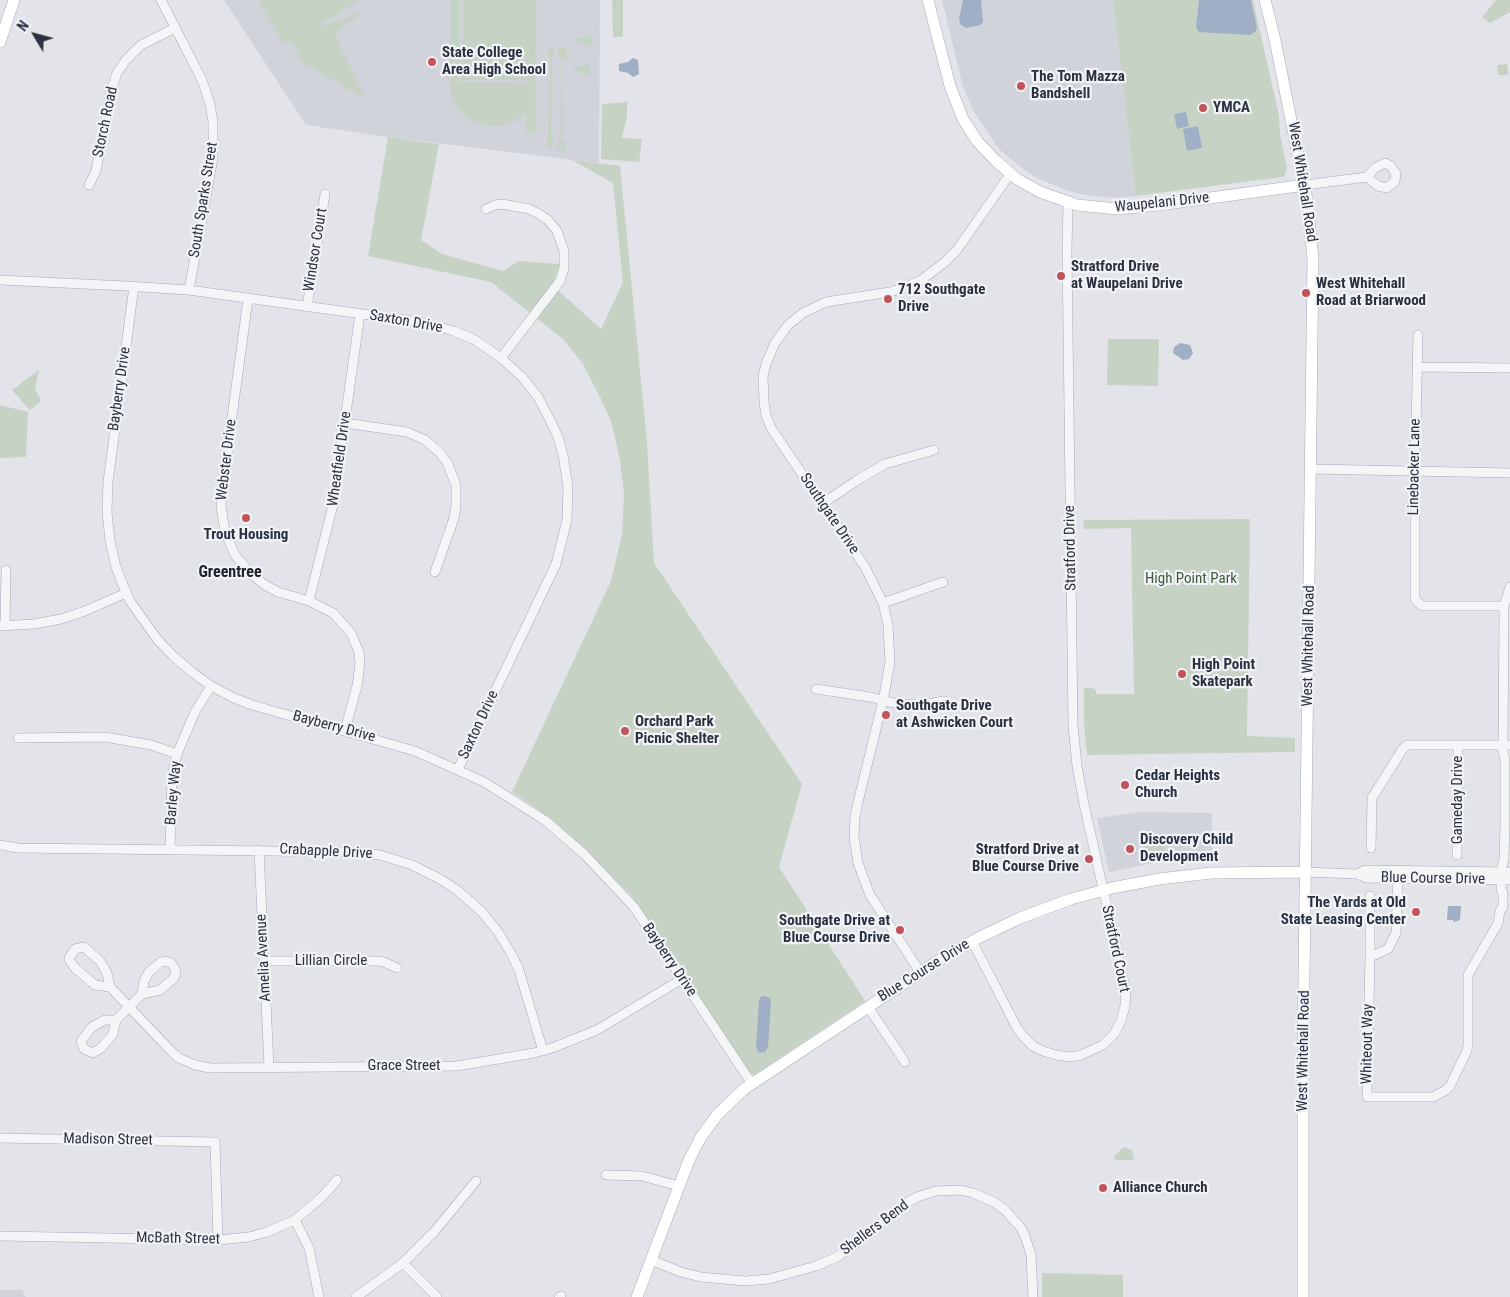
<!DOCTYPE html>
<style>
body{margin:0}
#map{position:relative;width:1510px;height:1297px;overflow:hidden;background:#e2e4e9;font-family:"Roboto Condensed",sans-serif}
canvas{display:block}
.north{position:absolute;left:10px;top:10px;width:50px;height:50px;-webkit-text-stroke:4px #f1f3f6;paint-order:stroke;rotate:307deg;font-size:14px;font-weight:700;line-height:20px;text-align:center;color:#2b313f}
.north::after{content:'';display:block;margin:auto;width:18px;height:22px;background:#2b313f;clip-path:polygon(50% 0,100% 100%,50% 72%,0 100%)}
</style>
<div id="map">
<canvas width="1510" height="1297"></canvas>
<div class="north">N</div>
</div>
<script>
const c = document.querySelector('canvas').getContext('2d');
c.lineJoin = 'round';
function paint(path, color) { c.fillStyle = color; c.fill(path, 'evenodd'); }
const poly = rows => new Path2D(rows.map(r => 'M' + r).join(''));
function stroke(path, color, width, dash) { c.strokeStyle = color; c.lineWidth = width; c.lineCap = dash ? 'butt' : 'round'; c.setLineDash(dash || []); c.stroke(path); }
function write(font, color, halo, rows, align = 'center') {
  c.font = font + ' "Roboto Condensed",sans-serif'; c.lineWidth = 4.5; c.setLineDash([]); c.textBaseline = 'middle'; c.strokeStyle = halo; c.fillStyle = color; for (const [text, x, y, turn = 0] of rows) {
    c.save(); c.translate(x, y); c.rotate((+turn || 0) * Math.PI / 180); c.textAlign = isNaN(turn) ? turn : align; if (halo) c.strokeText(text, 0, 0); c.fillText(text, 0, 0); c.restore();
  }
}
const built = poly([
 [224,0,600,0,599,163,388,137,306,125],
 [942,0,1113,0,1136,196,1117,198,1104,197,1085,195,1068,191,1037,178,1024,170,999,149,974,112,963,87],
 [1143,812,1212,813,1212,857,1159,862,1109,872,1097,818],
 [0,1290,22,1290,26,1297,0,1297]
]);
const green = poly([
 [258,0,359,0,314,28,346,18,354,13,356,14,381,0,356,15,357,17,348,22,335,36,364,95,362,97,307,65,306,66,304,63,296,58,299,54,291,41,284,44],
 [451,0,459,0,459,82,527,83,527,80,462,80,463,0,536,0,535,133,526,133,526,111,518,119,509,123,500,126,487,126,468,119,456,106,451,94,450,84],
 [612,0,623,0,623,37,613,37],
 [1113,0,1253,0,1279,116,1280,135,1287,168,1285,175,1282,177,1136,196],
 [1496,0,1510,0,1510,12,1490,23,1482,17],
 [592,35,591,47,575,40,575,39],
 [558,47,567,48,567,59,563,59,563,141,566,141,566,151,557,150,557,141,561,141,562,59,558,58],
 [548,49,554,49,553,58,552,58,551,137,553,138,552,147,547,147,548,137,550,58,548,58],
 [590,64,589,76,573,70,573,68],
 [1507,64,1508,75,1498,75,1497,65],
 [627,102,627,116,622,138,642,139,639,162,601,159,602,104],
 [388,137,439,144,421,240,442,254,503,271,519,261,560,264,552,285,601,329,623,282,613,183,572,160,620,166,647,442,654,563,802,784,779,867,865,1001,754,1075,749,1072,744,1064,632,896,584,848,535,807,512,792,611,581,622,535,624,494,620,460,612,424,601,399,583,364,563,339,491,282,368,256],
 [1108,339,1159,339,1158,386,1107,385],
 [39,370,35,389,41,401,30,410,12,390],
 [0,405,28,412,26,457,0,458],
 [1250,519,1247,736,1295,738,1295,752,1087,755,1084,722,1084,688,1093,688,1096,690,1096,694,1134,694,1131,528,1084,529,1083,520],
 [1163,841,1166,858,1145,862,1142,845],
 [1124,1147,1132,1150,1134,1160,1116,1160,1114,1159,1115,1155],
 [1042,1273,1123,1275,1123,1297,1042,1297]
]);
const water = poly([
 [963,0,981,0,983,21,981,25,966,28,961,25,959,19],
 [1199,0,1251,0,1257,28,1255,32,1250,35,1199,32,1196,27],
 [633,58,638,60,639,74,633,77,628,73,619,71,619,64,628,62],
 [1186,112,1189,126,1177,129,1174,114],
 [1198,126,1202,148,1187,151,1183,129],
 [1180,343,1190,345,1193,353,1189,359,1183,360,1173,353,1174,347],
 [1448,906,1461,906,1460,920,1453,922,1453,920,1447,920],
 [765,996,770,998,771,1002,768,1047,765,1052,760,1053,757,1050,756,1044,759,1001,760,997]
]);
const street = poly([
 [161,0,202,80,210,104,213,122,213,158,189,290],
 [89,185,96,171,111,91,117,73,126,60,141,45,175,28],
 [1305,185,1367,177,1375,168,1385,163,1391,166,1396,174,1395,181,1387,188,1378,186,1367,177],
 [486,209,495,205,502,204,529,209,539,214,548,220,557,231,564,251,564,268,560,281,501,358],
 [0,280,126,286,189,290,420,322,454,331,475,340,501,358,522,377,538,397,550,420,558,437,563,455,568,487,567,520,556,564,458,769],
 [134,286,108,482,107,512,110,541,116,567,123,585,130,601,157,639,173,656,192,672,211,686,234,698,252,705,415,751,484,782,546,821,585,855,634,907,752,1084],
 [248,299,222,491,221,506,225,532,235,555,251,574,265,585,278,592,309,601,333,613,351,633,359,652,360,663,357,686,345,730],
 [307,307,325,194],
 [1418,335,1415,472,1415,599,1422,606,1504,606],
 [1418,367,1510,368],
 [345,423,407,432,425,440,439,452,447,462,456,485,456,506,454,518,435,572],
 [1311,469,1510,473],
 [822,504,859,479,885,464,934,450],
 [309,601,333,505,360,314],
 [883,603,943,582],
 [0,626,34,624,61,619,85,611,126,593],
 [5,626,6,570],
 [816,689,870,697,898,704,923,705,944,701],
 [18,738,105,737,151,745,177,754],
 [0,845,18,848,355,852,380,855,412,865,440,879,457,890,482,912,498,932,512,955,519,970,543,1051],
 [1371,848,1372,798,1402,750,1407,745,1510,745],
 [170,849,172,776,177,754,195,712,211,686],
 [259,850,269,1067],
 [1457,855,1458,745],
 [1305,872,1357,874,1366,878,1510,880],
 [1357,874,1365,870,1510,872],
 [1370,896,1370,957,1367,1097,1433,1097,1446,1090,1450,1086,1466,1053,1468,1046,1468,975,1494,930,1498,923,1500,911,1503,907,1503,893,1501,890,1502,866,1504,859,1505,823,1505,759,1503,752,1504,606,1510,587],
 [972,941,1017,1028,1023,1036,1033,1046,1043,1051,1056,1055,1070,1057,1081,1055,1103,1045,1114,1034,1121,1021,1125,1006,1126,991,1084,804,1077,766,1073,725,1067,251,1068,203],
 [1370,957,1388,949,1396,933,1398,873],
 [264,961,377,961,384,962,397,968],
 [920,972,870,895,858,863,854,837,855,817,858,802,883,701,890,662,888,625,883,603,865,567,771,428,766,415,764,402,763,376,766,364,775,343,788,325,803,313,826,302,890,292,906,287,920,281,945,262,957,250,1010,174],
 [110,987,95,985,75,968,70,961,69,958,75,949,84,947,100,961,107,973,110,987,172,1052,179,1058,195,1065,210,1068,457,1066,534,1053,552,1048,597,1030,682,979],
 [868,1007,905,1062],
 [116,1020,105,1020,92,1027,81,1041,84,1049,93,1053,101,1048,113,1034,116,1020,142,994,144,981,149,972,161,962,165,961,171,963,175,969,176,974,173,979,160,990,142,994],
 [0,1138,215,1142,218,1240],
 [606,1175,642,1176,679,1186],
 [295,1220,309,1248,319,1297],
 [0,1236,218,1240,249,1237,267,1232,295,1220,323,1196,337,1180],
 [651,1260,681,1272,701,1277,745,1281,769,1279,816,1266,837,1257,854,1245,908,1202,917,1197,936,1191,961,1190,973,1193,994,1202,1005,1210,1021,1228,1025,1236,1031,1255,1033,1297],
 [403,1263,437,1297],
 [356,1297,403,1263,434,1232,476,1181],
 [559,1297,561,1296]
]);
const secondary = poly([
 [928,0,950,86,963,119,977,141,995,160,1017,179,1040,192,1077,205,1118,209,1159,205,1305,185],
 [1265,0,1275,40,1307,200,1313,258,1303,1059,1303,1297],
 [0,42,14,0],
 [637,1297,689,1160,701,1137,717,1115,744,1089,944,957,980,937,1020,918,1071,899,1112,888,1159,879,1211,873,1305,872]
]);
const markers = [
 [432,62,5,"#c2535a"],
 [1021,86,5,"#c2535a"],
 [1203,108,5,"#c2535a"],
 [1061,276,5,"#c2535a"],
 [1306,293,5,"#c2535a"],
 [888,299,5,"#c2535a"],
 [246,518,5,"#c2535a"],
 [1182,674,5,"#c2535a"],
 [886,715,5,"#c2535a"],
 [625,731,5,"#c2535a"],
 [1125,785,5,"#c2535a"],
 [1130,849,5,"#c2535a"],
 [1089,859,5,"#c2535a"],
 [1416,912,5,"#c2535a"],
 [900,930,5,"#c2535a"],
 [1103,1188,5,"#c2535a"]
];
const poiNames = [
 ["State College",442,53],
 ["Area High School",442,70],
 ["The Tom Mazza",1031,77],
 ["Bandshell",1031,94],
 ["YMCA",1213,108],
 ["Stratford Drive",1071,267],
 ["at Waupelani Drive",1071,284],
 ["West Whitehall",1316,284],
 ["Road at Briarwood",1316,301],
 ["712 Southgate",898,290],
 ["Drive",898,307],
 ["Trout Housing",246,535,"center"],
 ["High Point",1192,665],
 ["Skatepark",1192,682],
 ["Southgate Drive",896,706],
 ["at Ashwicken Court",896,723],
 ["Orchard Park",635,722],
 ["Picnic Shelter",635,739],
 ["Cedar Heights",1135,776],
 ["Church",1135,793],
 ["Discovery Child",1140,840],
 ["Development",1140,857],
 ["Stratford Drive at",1079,850,"right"],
 ["Blue Course Drive",1079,867,"right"],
 ["The Yards at Old",1406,903,"right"],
 ["State Leasing Center",1406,920,"right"],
 ["Southgate Drive at",890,921,"right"],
 ["Blue Course Drive",890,938,"right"],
 ["Alliance Church",1113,1188]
];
const streetNames = [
 ["Storch Road",106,122,-78],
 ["West Whitehall Road",1302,182,81],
 ["South Sparks Street",204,200,-81],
 ["Waupelani Drive",1162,203,-6],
 ["Windsor Court",316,250,-81],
 ["Saxton Drive",406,322,10],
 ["Bayberry Drive",120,389,-82],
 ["Wheatfield Drive",340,459,-82],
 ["Webster Drive",227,460,-83],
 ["Linebacker Lane",1415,467,-89],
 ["Southgate Drive",829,514,56],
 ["Stratford Drive",1071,548,-91],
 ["West Whitehall Road",1309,646,-89],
 ["Saxton Drive",479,725,-65],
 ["Bayberry Drive",334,727,15],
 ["Barley Way",174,793,-85],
 ["Gameday Drive",1458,800,-90],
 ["Crabapple Drive",326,852,3],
 ["Blue Course Drive",1433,879,1],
 ["Stratford Court",1115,949,78],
 ["Amelia Avenue",264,958,-93],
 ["Bayberry Drive",669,960,56],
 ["Lillian Circle",331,961],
 ["Blue Course Drive",924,971,-32],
 ["Whiteout Way",1368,1044,-89],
 ["West Whitehall Road",1304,1051,-89],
 ["Grace Street",404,1066],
 ["Madison Street",108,1140,1],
 ["Shellers Bend",875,1228,-37],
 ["McBath Street",178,1239,1]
];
const parkNames = [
 ["High Point Park",1191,579]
];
const neighbourhoodNames = [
 ["Greentree",230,573]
];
paint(built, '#d0d3da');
paint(green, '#c6d2c4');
paint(water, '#a0afc5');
stroke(street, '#a7abb3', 10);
stroke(secondary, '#a7abb3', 12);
stroke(street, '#f4f5f7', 9);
stroke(secondary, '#fff', 11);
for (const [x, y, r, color] of markers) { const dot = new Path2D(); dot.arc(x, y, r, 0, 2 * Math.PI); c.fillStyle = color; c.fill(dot); stroke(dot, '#f1f3f6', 2); }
write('bold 15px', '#2b313f', '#f1f3f6', poiNames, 'left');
write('15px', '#2b313f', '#f1f3f6', streetNames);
write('15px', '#3d593a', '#f1f3f6', parkNames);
write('bold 16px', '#1d2230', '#f1f3f6', neighbourhoodNames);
</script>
